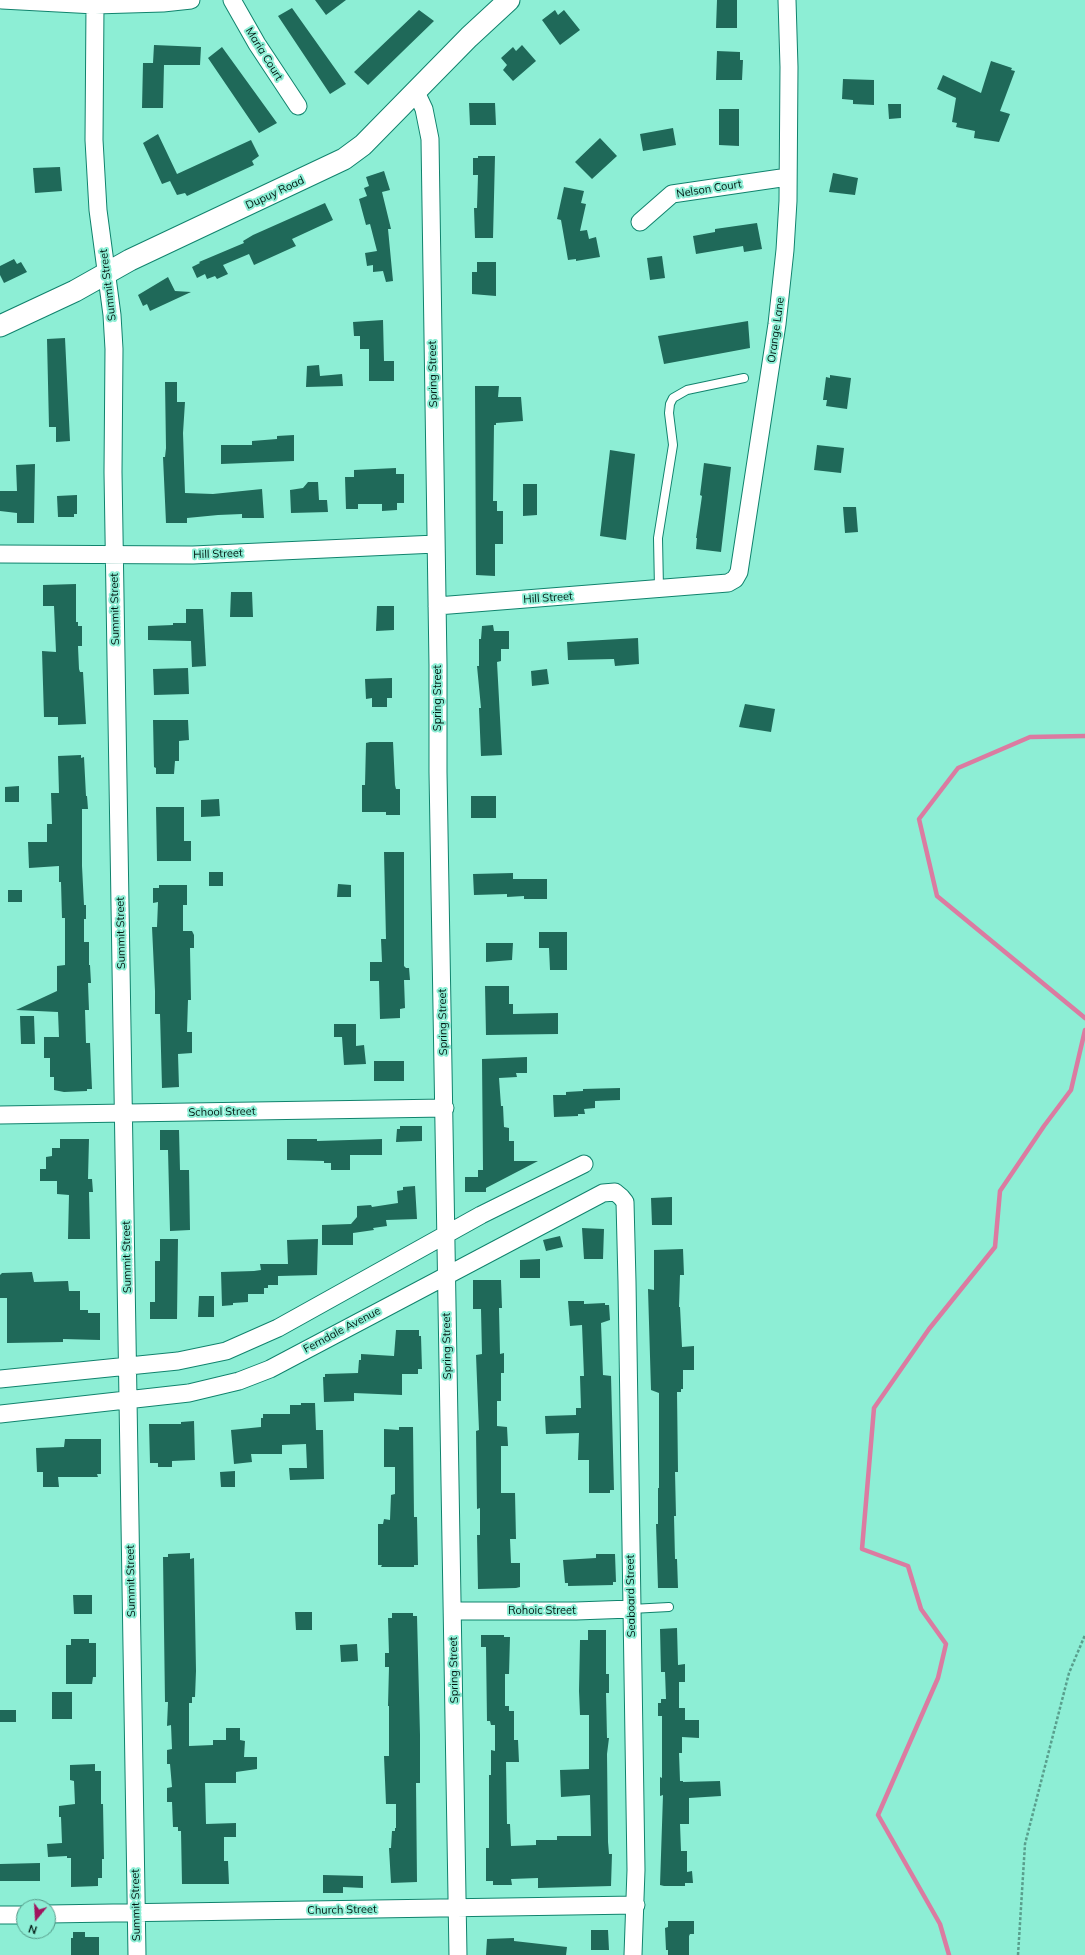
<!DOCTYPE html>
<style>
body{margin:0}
#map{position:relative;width:1085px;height:1955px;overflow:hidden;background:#8deed5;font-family:Mulish,sans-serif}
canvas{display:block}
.north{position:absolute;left:16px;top:1899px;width:40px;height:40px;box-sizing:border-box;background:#8deed5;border:1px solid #559887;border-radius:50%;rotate:198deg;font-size:11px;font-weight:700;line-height:16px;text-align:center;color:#001711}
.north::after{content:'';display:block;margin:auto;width:14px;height:18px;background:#a0145e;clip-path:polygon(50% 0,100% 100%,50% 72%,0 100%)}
</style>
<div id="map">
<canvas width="1085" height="1955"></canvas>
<div class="north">N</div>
</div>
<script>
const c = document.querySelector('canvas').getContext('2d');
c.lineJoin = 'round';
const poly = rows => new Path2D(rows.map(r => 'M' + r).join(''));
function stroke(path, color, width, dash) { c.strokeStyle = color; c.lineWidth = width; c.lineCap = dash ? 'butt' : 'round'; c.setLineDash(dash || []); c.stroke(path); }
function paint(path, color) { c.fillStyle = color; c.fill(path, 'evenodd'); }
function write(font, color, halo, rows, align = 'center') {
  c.font = font + ' Mulish,sans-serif'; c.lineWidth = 4; c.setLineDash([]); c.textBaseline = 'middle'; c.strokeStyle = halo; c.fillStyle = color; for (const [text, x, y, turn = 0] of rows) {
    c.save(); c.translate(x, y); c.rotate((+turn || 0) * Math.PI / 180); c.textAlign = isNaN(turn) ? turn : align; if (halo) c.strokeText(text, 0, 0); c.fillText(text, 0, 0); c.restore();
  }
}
const stream = poly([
 [1085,736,1030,737,958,768,919,819,937,896,1085,1018],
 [949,1955,940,1924,878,1815,938,1678,946,1644,921,1609,908,1566,862,1549,874,1408,929,1329,995,1247,1000,1191,1044,1126,1071,1090,1085,1030]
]);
const building = poly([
 [315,0,346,0,326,15],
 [717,0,737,0,737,28,716,28],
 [292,8,346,84,330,94,278,16],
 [419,10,434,21,368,85,354,72],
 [555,10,558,15,564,10,580,30,560,45,542,20],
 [154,45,201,47,200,65,164,65,163,108,142,108,143,63,153,63],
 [522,45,536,61,513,81,503,70,507,65,501,58,513,47,516,51],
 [222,47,277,123,259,133,208,58],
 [717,51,740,52,740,60,743,60,742,80,716,80],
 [991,61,1012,68,1011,70,1015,71,1000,111,1010,114,999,142,974,138,975,131,956,127,957,123,952,122,956,98,937,89,943,75,981,93],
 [843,79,874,80,874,105,853,104,853,100,842,99],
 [469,103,495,103,496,125,470,125],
 [888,104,901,104,901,118,889,119],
 [719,109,739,109,739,146,719,145],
 [673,128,676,145,643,151,640,134],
 [158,134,177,174,251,140,259,156,252,161,254,165,187,196,185,193,177,195,170,181,162,184,143,143],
 [600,138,617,156,592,179,575,162],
 [478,156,495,156,493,238,475,238,474,208,477,208,478,175,473,175,473,158,478,158],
 [60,167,62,191,35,193,33,168],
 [384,171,390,190,382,192,391,229,388,229,393,281,386,282,383,271,373,272,373,265,367,266,365,253,377,251,370,224,366,225,359,199,367,196,364,188,369,186,366,177],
 [833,173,858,178,855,195,829,192],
 [564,187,584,191,581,203,586,204,580,231,587,230,589,239,596,237,600,257,576,261,576,259,568,260,561,220,557,219],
 [325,203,333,220,292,239,296,246,254,265,249,254,223,265,228,274,217,279,215,276,207,279,205,274,197,278,192,267,200,263,199,262,244,243,243,241,253,235],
 [757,223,762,249,744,252,743,246,696,254,693,236,715,232,715,229],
 [662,256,665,278,650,280,647,258],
 [14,259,17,264,21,262,27,272,4,283,0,275,0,266],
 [477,262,496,262,496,296,472,294,472,272,477,272],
 [168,277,175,291,191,292,150,311,147,304,143,306,138,295],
 [383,320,384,361,394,361,394,381,369,381,369,349,360,349,360,336,354,336,353,322],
 [748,321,750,348,664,364,658,336],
 [65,338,70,441,56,442,56,427,49,427,47,339],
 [319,365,320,376,342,374,343,386,306,387,307,366],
 [830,375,851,378,847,409,826,406,827,400,823,400,826,377,830,378],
 [165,382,177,382,177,402,185,402,183,433,185,493,213,494,262,489,264,518,242,518,242,514,218,515,187,518,187,523,166,523,163,457,165,457,166,448],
 [475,386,499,386,498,397,521,397,523,421,496,423,496,425,494,425,493,501,497,501,497,511,503,511,503,544,495,544,495,576,476,575],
 [294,435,294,461,221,464,221,445,252,445,252,441,277,439,277,436],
 [817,445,844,448,841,473,814,470],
 [610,450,635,454,626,540,600,536],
 [704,463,731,467,721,552,696,549,697,538,696,538,702,496,700,495],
 [35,464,34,523,17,523,17,513,0,511,0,491,17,491,16,465],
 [396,468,396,474,404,474,404,503,397,503,397,510,382,511,382,504,358,504,358,509,346,509,345,477,354,477,354,470],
 [308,482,318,482,319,500,327,500,328,512,291,513,290,490,303,488],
 [523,484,537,484,537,515,523,516],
 [77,495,77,514,74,514,74,517,58,517,57,496],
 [843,507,856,507,858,532,845,533],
 [76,584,76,622,78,622,78,626,82,626,82,646,78,646,79,669,80,672,83,672,86,724,58,725,58,717,44,717,42,651,56,652,54,606,43,606,43,585],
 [231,592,252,592,253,617,230,617],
 [377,606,394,606,394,630,376,631],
 [186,609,203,609,206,666,192,667,191,641,148,640,148,626,173,625,173,623,186,623],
 [493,625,494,631,509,631,509,649,501,649,501,661,497,662,502,755,481,756,479,708,481,708,477,666,479,666,479,639,481,639,482,626],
 [638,638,639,664,615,666,614,659,568,660,567,642],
 [188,668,189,694,154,695,153,669],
 [547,669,549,684,532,686,531,671],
 [392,678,392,698,387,698,387,707,372,707,372,698,366,699,365,679],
 [745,704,775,709,771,732,739,727],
 [153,720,188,720,189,740,179,741,179,761,175,761,174,774,156,774,156,768,154,767],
 [370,742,393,742,395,785,396,789,400,789,400,815,386,815,386,812,362,812,362,785,365,785,366,743],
 [81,755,81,758,84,757,86,796,87,796,88,809,82,809,82,866,84,905,86,905,86,919,84,919,84,942,89,942,89,965,90,965,91,983,88,983,89,1010,85,1010,86,1043,90,1043,92,1089,87,1089,87,1091,64,1092,54,1090,54,1077,50,1077,50,1058,44,1058,44,1037,59,1037,58,1012,16,1010,57,991,57,966,65,965,65,918,62,918,61,882,59,882,59,866,29,868,28,842,47,842,47,824,52,824,51,793,59,793,58,756],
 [19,786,19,802,5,802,5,787],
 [471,796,496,796,496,818,471,818],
 [219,799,220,816,201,817,201,800],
 [156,807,184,807,184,841,191,841,191,861,157,861],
 [384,852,404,852,404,966,406,968,409,968,410,980,404,980,405,1008,400,1009,400,1018,380,1019,379,981,370,981,370,962,382,962,381,939,386,939],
 [209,872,223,872,223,886,209,886],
 [513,873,513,879,547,879,547,899,524,899,524,896,507,897,507,894,474,895,473,874],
 [338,884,351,885,351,897,337,897],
 [159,885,187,885,187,905,183,905,183,931,192,931,194,935,194,948,190,948,191,1000,188,1000,187,1032,192,1032,192,1053,178,1054,179,1087,162,1088,160,1014,155,1014,155,991,152,927,157,927,158,902,153,903,153,888,159,888],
 [8,890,22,890,22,902,8,902],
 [539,932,567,932,567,970,550,970,549,948,539,948],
 [486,943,513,943,512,960,486,962],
 [485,986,509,986,509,1004,513,1004,513,1014,558,1013,558,1034,486,1035],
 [20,1016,34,1016,35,1044,21,1044],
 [334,1024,356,1024,356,1046,364,1045,366,1064,344,1065,342,1037,334,1037],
 [527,1057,527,1073,516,1073,517,1077,499,1078,501,1106,503,1106,504,1127,509,1128,509,1141,514,1141,514,1161,538,1161,486,1188,486,1192,465,1192,465,1177,478,1177,478,1170,483,1170,482,1059],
 [374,1061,404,1061,404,1081,374,1081],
 [620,1088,620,1100,595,1101,595,1108,584,1109,585,1114,578,1114,578,1116,554,1117,553,1095,566,1095,566,1092,583,1091,583,1089],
 [400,1126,422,1126,422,1141,396,1142,397,1129,400,1129],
 [160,1130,179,1130,180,1170,189,1170,190,1230,170,1231,168,1150,160,1150],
 [60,1139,89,1139,88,1179,92,1179,93,1192,89,1192,90,1239,68,1239,69,1195,57,1194,57,1181,40,1181,40,1169,46,1169,46,1157,52,1156,52,1148,60,1148],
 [287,1139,317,1139,317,1141,382,1139,382,1155,350,1155,350,1170,331,1170,331,1163,324,1163,324,1161,287,1160],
 [415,1186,417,1219,386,1220,387,1226,373,1228,374,1230,353,1233,353,1245,322,1245,322,1225,351,1224,357,1217,357,1206,371,1205,372,1207,398,1203,397,1191,403,1190,403,1187],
 [672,1197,672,1225,652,1225,651,1198],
 [582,1228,604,1229,603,1259,584,1259],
 [560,1236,563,1247,546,1251,543,1240],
 [160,1239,178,1239,177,1319,150,1319,150,1302,155,1302,155,1261,160,1261],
 [318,1239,317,1275,278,1276,278,1285,268,1285,268,1288,264,1288,264,1294,248,1294,248,1302,233,1303,233,1305,222,1306,221,1272,254,1271,261,1270,260,1264,288,1264,287,1240],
 [683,1249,684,1275,680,1275,679,1307,680,1307,682,1347,694,1346,694,1370,683,1370,683,1389,681,1389,681,1392,677,1392,678,1472,675,1472,676,1516,674,1516,675,1559,677,1559,678,1588,658,1588,656,1524,658,1524,658,1488,659,1488,659,1393,651,1390,648,1289,654,1290,654,1250],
 [540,1259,540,1278,520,1278,520,1260],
 [32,1272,34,1282,68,1281,69,1291,80,1291,80,1310,88,1310,88,1313,100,1313,100,1340,63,1339,63,1342,7,1343,7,1298,0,1298,0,1275,2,1273],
 [473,1280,501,1280,502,1308,499,1308,500,1354,504,1353,504,1373,501,1373,501,1401,497,1401,497,1426,507,1427,508,1446,501,1446,501,1493,515,1493,516,1539,510,1539,511,1563,520,1563,520,1587,516,1588,478,1589,477,1535,480,1535,480,1508,477,1509,476,1431,479,1430,476,1355,482,1354,481,1309,473,1309],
 [199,1296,214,1296,214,1317,198,1317],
 [568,1301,584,1301,584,1304,605,1303,605,1305,609,1305,610,1320,601,1323,603,1375,611,1376,614,1490,610,1490,610,1493,589,1493,589,1460,578,1460,579,1433,546,1434,545,1416,576,1415,576,1408,581,1408,580,1376,584,1376,582,1325,570,1326],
 [396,1330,419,1330,419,1336,421,1336,422,1369,418,1369,418,1374,402,1374,402,1395,354,1393,354,1401,324,1402,323,1377,325,1377,325,1374,358,1373,359,1360,361,1360,361,1354,394,1356],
 [301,1403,315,1403,316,1430,323,1430,324,1479,290,1480,289,1468,307,1468,306,1444,282,1445,282,1454,251,1454,252,1462,234,1464,231,1430,261,1427,261,1418,263,1418,263,1414,290,1414,290,1405,301,1405],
 [194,1421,195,1460,172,1461,172,1467,158,1467,158,1463,150,1463,149,1424,181,1424,181,1422],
 [399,1427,413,1427,414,1517,417,1517,418,1565,414,1565,414,1567,381,1567,382,1565,378,1565,378,1524,383,1524,384,1519,390,1520,391,1495,395,1494,395,1467,384,1467,384,1429,399,1430],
 [65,1439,101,1439,101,1474,97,1474,98,1477,58,1477,59,1487,43,1487,43,1472,37,1472,36,1448,64,1447],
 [235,1471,235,1487,221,1487,220,1472],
 [190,1553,190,1559,194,1558,196,1671,195,1697,192,1697,192,1703,189,1703,189,1746,213,1745,213,1740,226,1740,226,1728,240,1728,240,1740,245,1741,244,1757,257,1757,257,1769,236,1772,236,1783,205,1783,206,1824,236,1823,236,1837,224,1837,224,1861,228,1861,229,1884,182,1884,181,1831,178,1831,178,1827,173,1827,172,1802,167,1802,167,1788,172,1787,170,1764,167,1764,167,1750,172,1749,171,1725,167,1726,168,1702,165,1702,163,1557,168,1557,168,1554],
 [596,1554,615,1554,616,1582,613,1582,613,1585,568,1586,568,1583,565,1583,563,1560,596,1558],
 [73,1595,92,1595,92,1614,74,1614],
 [295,1612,312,1612,312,1630,296,1630],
 [392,1613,413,1613,413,1616,417,1616,420,1735,420,1783,416,1783,417,1882,391,1883,389,1848,391,1848,392,1831,395,1831,395,1828,396,1828,396,1804,386,1804,384,1756,389,1756,389,1706,388,1706,389,1667,385,1667,385,1653,389,1653,388,1618,392,1618],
 [677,1628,678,1665,685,1664,685,1682,679,1682,679,1708,685,1708,685,1720,699,1720,699,1738,682,1737,682,1753,679,1753,680,1781,683,1781,683,1782,720,1781,721,1796,689,1798,689,1824,680,1824,681,1851,687,1851,687,1872,692,1871,693,1883,685,1883,685,1886,664,1886,660,1885,663,1795,660,1796,660,1777,662,1778,662,1716,658,1716,658,1703,661,1703,661,1699,666,1699,665,1672,661,1672,660,1629],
 [588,1630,606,1630,606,1674,609,1674,609,1693,606,1693,607,1738,609,1738,607,1754,608,1842,609,1854,612,1854,611,1886,538,1888,538,1878,511,1879,512,1885,493,1885,493,1881,486,1881,486,1848,489,1848,489,1775,491,1775,491,1750,495,1751,495,1725,491,1725,490,1721,487,1721,486,1647,481,1647,481,1635,504,1635,504,1637,510,1637,509,1674,505,1674,505,1706,509,1706,509,1711,514,1711,514,1740,518,1740,519,1762,506,1762,507,1824,510,1824,511,1846,536,1845,536,1840,557,1840,557,1836,591,1836,590,1795,561,1797,560,1770,589,1769,589,1715,580,1715,579,1691,580,1640,588,1640],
 [71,1639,89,1639,89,1643,96,1643,96,1677,93,1677,92,1684,66,1684,66,1645,71,1645],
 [357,1644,358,1661,341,1662,340,1645],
 [52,1692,72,1692,72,1719,52,1719],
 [0,1710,16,1710,16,1722,0,1722],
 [95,1764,95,1771,101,1771,101,1804,103,1804,104,1859,102,1859,102,1878,98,1878,98,1886,71,1887,71,1858,67,1858,67,1856,48,1857,47,1844,62,1843,61,1817,59,1817,59,1806,75,1804,74,1781,70,1780,70,1765],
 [40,1863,40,1881,0,1881,0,1864],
 [323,1875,363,1876,363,1888,343,1887,343,1893,323,1893],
 [668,1921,694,1921,694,1934,690,1934,689,1936,689,1955,668,1955,668,1950,666,1950,665,1928,668,1927],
 [591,1930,608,1930,609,1950,591,1950],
 [73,1932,85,1932,85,1937,99,1937,99,1955,71,1955,71,1938,73,1938],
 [514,1938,514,1941,567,1947,566,1955,486,1955,487,1939]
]);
const path = poly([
 [1018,1955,1025,1844,1069,1673,1085,1635]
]);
const service = poly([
 [659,589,658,538,673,445,669,413,670,404,673,398,687,390,744,378],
 [631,1609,669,1607]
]);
const minor = poly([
 [2,0,95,5,163,3,191,0],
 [232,0,257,44,298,106],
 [95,5,94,140,98,210,112,315,114,349,113,472,137,1955],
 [416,92,424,109,430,139,438,665,438,772,458,1955],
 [640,222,672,194,788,177],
 [0,554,193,555,436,544],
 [437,606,728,583,735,579,739,572,777,324,785,250,788,201,789,67,787,0],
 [0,1115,445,1108],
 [0,1379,178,1361,226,1351,278,1328,481,1215,584,1164],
 [0,1414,189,1393,239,1381,270,1369,603,1193,615,1192,621,1197,625,1202,627,1282,636,1870,633,1955],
 [453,1611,576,1611,631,1609],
 [48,1914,636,1905],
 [0,1915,24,1915]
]);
const tertiary = poly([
 [0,326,75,291,130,260,344,159,363,145,469,37,509,0]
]);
const streetNames = [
 ["Maria Court",264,54,58],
 ["Nelson Court",709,189,-9],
 ["Dupuy Road",275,193,-25],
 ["Summit Street",108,285,-97],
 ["Orange Lane",776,330,-82],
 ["Spring Street",433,374,-91],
 ["Hill Street",218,554,-2],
 ["Hill Street",548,598,-4],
 ["Summit Street",115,609,-91],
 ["Spring Street",438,698,-90],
 ["Summit Street",121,933,-91],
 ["Spring Street",443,1022,-91],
 ["School Street",222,1112,-1],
 ["Summit Street",127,1257,-91],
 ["Ferndale Avenue",342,1330,-28],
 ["Spring Street",447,1346,-91],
 ["Summit Street",131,1581,-91],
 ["Seaboard Street",631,1596,-91],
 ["Rohoic Street",542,1611],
 ["Spring Street",454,1670,-91],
 ["Summit Street",136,1905,-91],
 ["Church Street",342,1910,-1]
];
stroke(stream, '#db7ba1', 4.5);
paint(building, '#1f6959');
stroke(service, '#10836d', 10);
stroke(minor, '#10836d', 19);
stroke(tertiary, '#10836d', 23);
stroke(path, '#599f8d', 2.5, [3, 2]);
stroke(service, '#fff', 8);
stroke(minor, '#fff', 17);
stroke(tertiary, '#fff', 21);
write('11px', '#001711', '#8deed5', streetNames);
</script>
